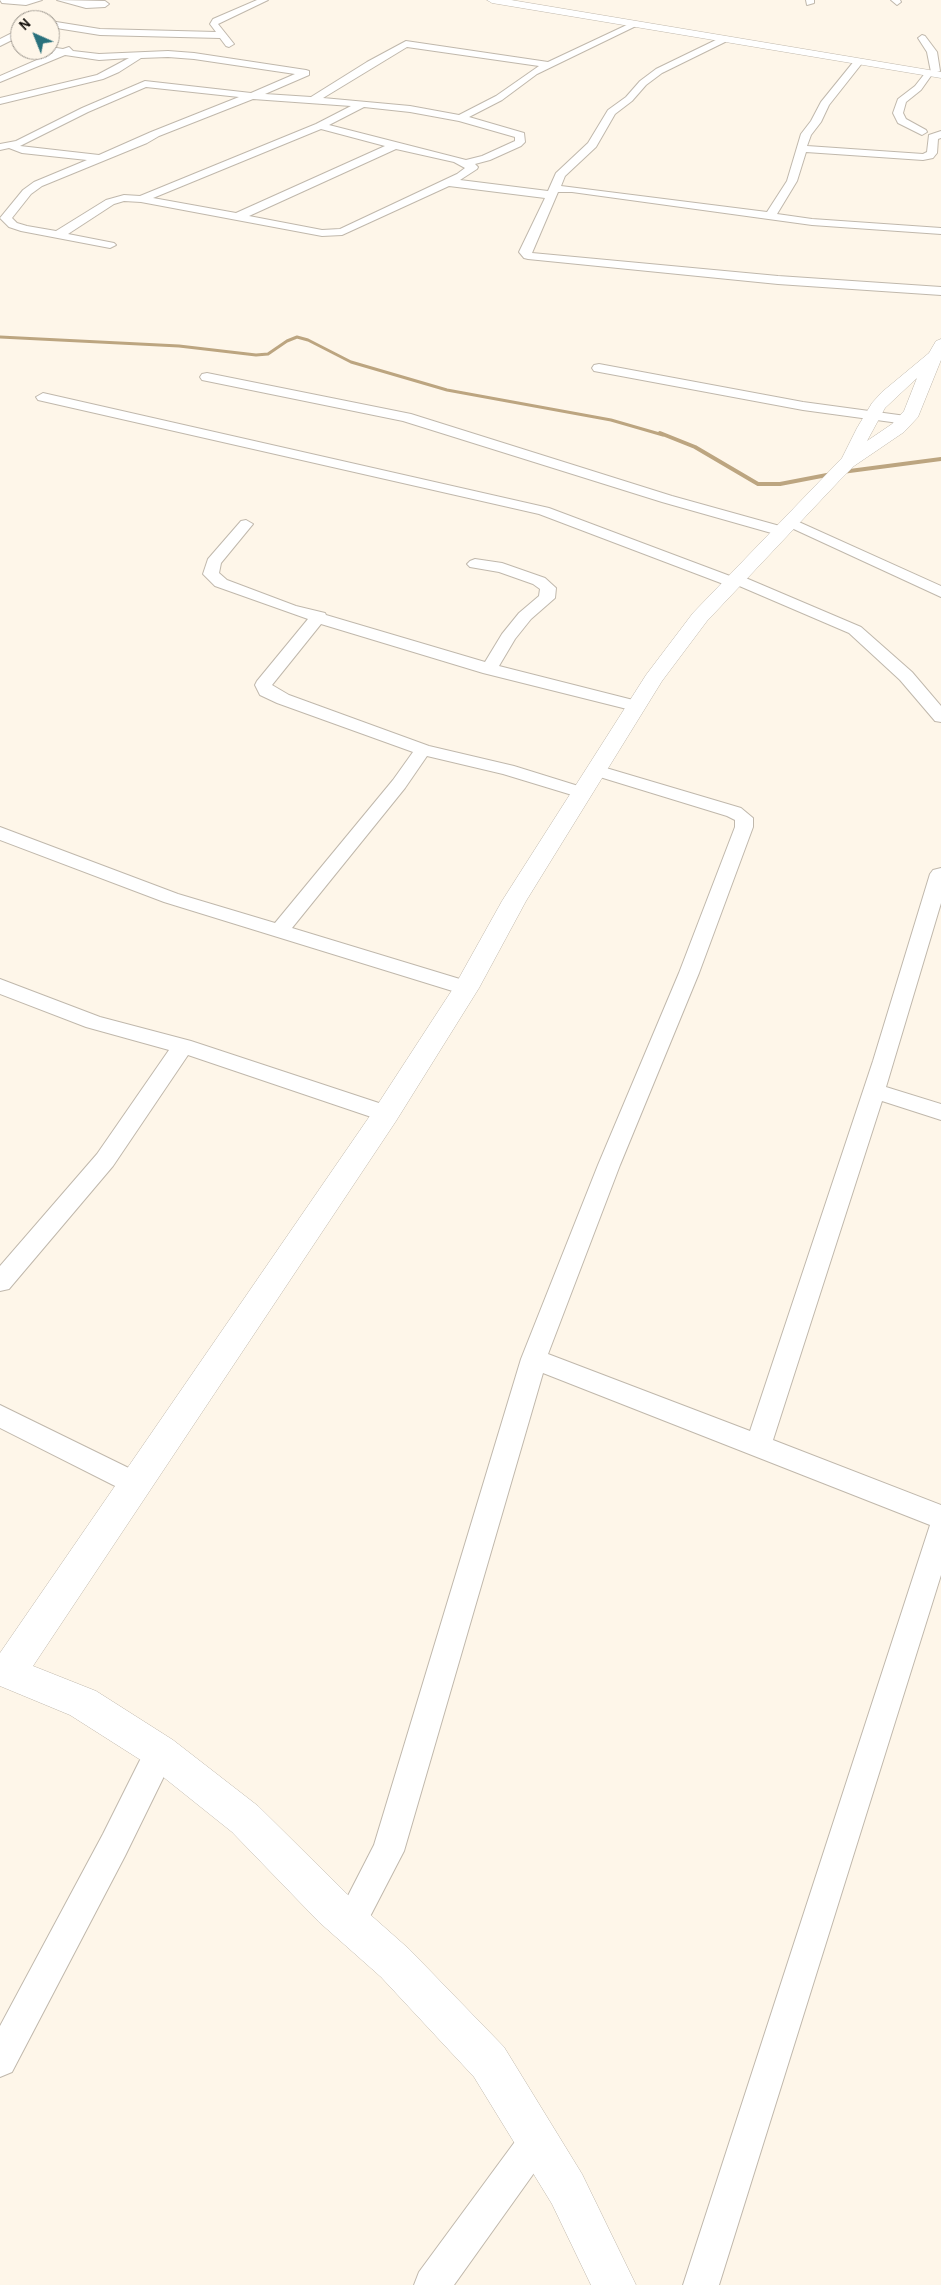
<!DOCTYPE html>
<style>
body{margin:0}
#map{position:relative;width:941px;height:2285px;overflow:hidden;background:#fef6e9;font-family:"Alegreya Sans",sans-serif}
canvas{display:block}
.north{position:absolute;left:10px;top:10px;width:50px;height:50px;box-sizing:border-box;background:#fef6e9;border:1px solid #9e988f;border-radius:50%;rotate:316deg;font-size:14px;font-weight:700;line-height:20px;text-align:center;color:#0e0b07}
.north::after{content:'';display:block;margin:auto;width:18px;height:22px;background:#29717c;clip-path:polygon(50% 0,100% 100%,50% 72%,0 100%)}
</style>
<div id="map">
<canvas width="941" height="2285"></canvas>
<div class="north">N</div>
</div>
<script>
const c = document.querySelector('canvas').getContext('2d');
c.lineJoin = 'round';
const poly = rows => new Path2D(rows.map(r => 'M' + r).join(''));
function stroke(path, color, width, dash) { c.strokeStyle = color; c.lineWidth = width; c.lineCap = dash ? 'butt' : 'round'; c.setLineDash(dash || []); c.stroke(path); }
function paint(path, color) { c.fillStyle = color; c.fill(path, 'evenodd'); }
const streamFar1 = poly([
 [0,337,179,346,256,355,268,354,287,341,297,337,308,340,351,362,447,390,611,420,663,435]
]);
const stream = poly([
 [660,433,695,447,758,484,780,484,832,474],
 [842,472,941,459]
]);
const street = poly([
 [0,0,42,0,26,5,2,3,0,0],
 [57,0,105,1,109,4,105,7,86,8,57,0],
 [257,0,268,0,218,24,234,44,229,47,226,46,220,38,100,35,50,27,50,21,100,29,216,32,210,24,213,19,257,0],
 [806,0,814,0,814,3,807,5,806,0],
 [891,0,900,0,901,2,897,5,891,0],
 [631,23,638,25,537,74,502,100,469,117,524,133,525,142,521,146,490,160,475,164,478,167,477,169,460,180,548,191,556,173,588,143,608,110,626,97,640,81,656,69,722,37,726,40,725,42,662,73,646,85,632,101,615,114,596,147,565,176,561,186,767,212,787,181,801,134,811,121,821,102,855,60,858,59,863,62,829,105,821,122,811,135,807,146,923,154,927,152,929,135,941,131,941,138,938,139,937,153,933,158,923,160,806,152,797,181,777,214,812,219,941,228,941,234,812,225,572,192,558,192,532,253,778,276,941,287,941,295,778,284,528,259,524,258,519,252,545,198,449,186,342,235,322,236,141,202,124,201,114,204,68,234,114,243,116,245,110,248,21,231,9,227,0,218,23,190,34,182,87,160,22,153,9,148,0,150,0,144,16,141,82,108,145,81,251,93,295,74,194,59,168,57,141,58,119,72,103,79,0,104,0,98,97,75,129,58,99,60,65,55,0,82,0,76,53,53,45,50,50,50,50,47,63,49,69,47,73,51,99,54,168,51,194,53,306,70,309,71,309,75,265,94,311,97,367,62,406,41,548,62,631,23],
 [407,47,539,66,496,96,459,115,410,106,323,98,407,47],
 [146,87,239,97,151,132,99,155,20,146,88,112,146,87],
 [253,99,351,106,316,124,140,196,124,195,106,200,56,231,27,226,17,223,12,218,31,194,42,186,147,143,159,136,253,99],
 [364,107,410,112,459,121,515,137,515,141,482,156,466,160,329,125,364,107],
 [321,129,385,146,236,213,153,198,321,129],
 [396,149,454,162,465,168,457,174,340,229,322,230,249,216,396,149],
 [20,29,20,36,0,46,0,39,20,29],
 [922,35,925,36,937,52,940,71,933,73,921,90,906,102,903,113,906,119,926,130,927,132,922,135,898,123,893,113,898,99,915,86,926,72,931,72,927,52,918,38,922,35],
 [599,364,803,402,906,416,913,420,906,424,803,410,594,371,592,368,594,365,599,364],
 [207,373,411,414,672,496,787,528,790,531,782,536,662,502,403,421,202,380,200,377,202,374,207,373],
 [43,393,549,508,730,576,741,576,861,627,912,672,941,706,941,722,935,721,900,680,849,633,737,585,726,585,539,514,38,400,36,397,43,393],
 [790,518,941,586,941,597,785,525,783,522,785,519,790,518],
 [246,520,253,524,221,563,219,573,227,580,296,606,325,613,326,615,485,662,502,634,519,613,539,596,540,589,533,584,499,572,470,567,467,564,470,561,475,559,502,563,545,578,556,588,555,598,531,619,515,639,499,666,641,702,644,706,641,710,635,711,483,673,321,624,272,685,289,695,429,746,514,766,588,789,591,793,588,797,582,798,503,774,427,756,405,788,292,928,473,983,476,988,473,993,466,995,459,993,164,902,0,840,0,827,178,894,275,923,393,780,413,752,277,703,260,695,255,685,257,681,308,619,215,586,203,574,208,559,241,521,246,520],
 [596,765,741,808,753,818,753,827,699,973,620,1165,548,1354,750,1431,873,1061,930,874,933,870,941,868,941,903,886,1087,941,1104,941,1120,882,1101,773,1440,941,1505,941,1575,719,2285,683,2285,930,1525,543,1373,404,1851,361,1934,350,1939,339,1934,334,1923,374,1845,521,1359,598,1165,679,973,735,827,735,820,727,816,590,774,587,770,590,766,596,765],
 [0,979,100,1017,191,1041,394,1108,397,1114,394,1120,386,1122,188,1055,113,1166,9,1289,0,1291,0,1266,97,1154,169,1050,86,1027,0,994,0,979],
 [0,1405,145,1476,149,1484,145,1492,136,1495,127,1492,0,1428,0,1405],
 [160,1738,171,1742,175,1752,171,1762,125,1856,12,2072,0,2077,0,2026,103,1834,149,1742,160,1738],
 [537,2123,549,2128,554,2140,549,2152,454,2285,414,2285,419,2272,525,2128,537,2123]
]);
const secondary = poly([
 [487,0,511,0,941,72,941,78,492,3,487,0],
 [941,339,941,360,918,417,904,432,854,466,839,481,707,621,662,681,526,901,479,988,396,1121,33,1666,96,1691,173,1740,258,1806,347,1894,409,1949,504,2047,582,2174,636,2285,591,2285,552,2204,474,2077,381,1977,319,1922,232,1832,147,1764,70,1715,0,1686,0,1653,376,1107,454,987,502,901,646,675,693,613,842,458,857,428,872,403,882,392,929,353,936,341,941,339],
 [917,378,904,411,892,424,867,441,885,408,917,378]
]);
stroke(streamFar1, '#bca580', 3);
stroke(stream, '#bca580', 4);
stroke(street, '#c0b8ac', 2);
stroke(secondary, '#c0b8ac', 1);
paint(street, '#fff');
paint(secondary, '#fff');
</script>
